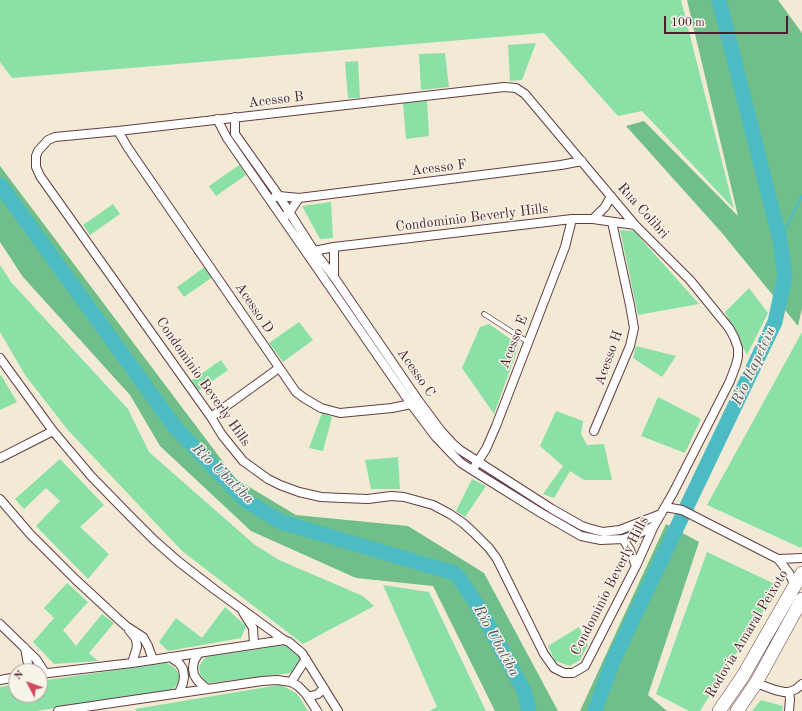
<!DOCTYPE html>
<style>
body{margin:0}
#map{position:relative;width:802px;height:711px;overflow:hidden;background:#f2ead4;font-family:"Old Standard TT",serif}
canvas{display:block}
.north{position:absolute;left:8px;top:663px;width:40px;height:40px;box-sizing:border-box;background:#f7f3e8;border:1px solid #b29e9c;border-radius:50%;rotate:311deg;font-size:11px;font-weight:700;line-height:16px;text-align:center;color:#4a1f2b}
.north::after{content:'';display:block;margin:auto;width:14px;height:18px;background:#d1495b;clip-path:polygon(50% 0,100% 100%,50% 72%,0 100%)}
.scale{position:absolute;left:664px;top:16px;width:124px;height:18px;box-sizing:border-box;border:2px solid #4a1f2b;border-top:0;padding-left:5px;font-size:12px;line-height:14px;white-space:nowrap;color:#4a1f2b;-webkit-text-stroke:3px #f7f3e8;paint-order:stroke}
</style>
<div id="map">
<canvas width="802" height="711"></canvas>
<div class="north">N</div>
<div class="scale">100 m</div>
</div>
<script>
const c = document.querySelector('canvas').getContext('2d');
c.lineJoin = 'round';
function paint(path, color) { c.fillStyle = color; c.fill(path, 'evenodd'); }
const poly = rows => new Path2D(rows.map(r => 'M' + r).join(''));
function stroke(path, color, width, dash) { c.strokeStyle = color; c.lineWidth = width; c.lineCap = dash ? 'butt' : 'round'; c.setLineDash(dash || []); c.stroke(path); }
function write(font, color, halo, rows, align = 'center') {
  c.font = font + ' "Old Standard TT",serif'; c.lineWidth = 3; c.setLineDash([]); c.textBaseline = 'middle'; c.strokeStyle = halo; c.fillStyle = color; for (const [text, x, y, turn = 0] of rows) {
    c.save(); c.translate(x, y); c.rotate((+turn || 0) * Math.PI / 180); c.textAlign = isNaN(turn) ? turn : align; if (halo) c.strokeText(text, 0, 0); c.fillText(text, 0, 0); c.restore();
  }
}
const green = poly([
 [0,0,681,0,734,209,642,111,618,116,544,33,12,78,0,62],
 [536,43,522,80,510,81,508,45],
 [445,53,449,87,421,90,419,54],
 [358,61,360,98,348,98,345,62],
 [427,101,429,136,406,139,403,103],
 [239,165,246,175,216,196,209,186],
 [331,202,333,238,320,239,302,206],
 [113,204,120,214,90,235,83,225],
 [620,230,634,231,699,304,638,315],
 [0,265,11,282,128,409,149,452,255,545,279,560,363,596,374,606,303,644,182,551,67,429,25,375,0,332],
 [206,266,214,276,184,297,177,287],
 [749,288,768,313,747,355,725,312],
 [299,322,313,340,283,362,269,343],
 [489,324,519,345,494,414,462,368,480,327],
 [802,332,802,546,801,548,707,505],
 [636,346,676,356,662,377,633,358],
 [221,360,228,370,198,391,191,381],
 [1,375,17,402,0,410,0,376],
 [658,397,701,419,685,453,641,436],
 [556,411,583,421,581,434,587,445,604,444,612,480,584,480,570,471,554,498,543,494,563,466,540,446],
 [322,413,332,417,323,451,309,448],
 [398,457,400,489,371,489,365,460],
 [60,459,104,505,80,527,109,554,88,579,36,526,60,501,46,488,24,509,15,499],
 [472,479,486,486,465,517,456,511],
 [707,552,779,586,700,711,689,711,656,694],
 [67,583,88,602,63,630,76,646,102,614,114,623,89,653,98,661,54,664,33,642,54,618,44,608],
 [383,585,429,592,486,711,429,711,437,707],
 [225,607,246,626,241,638,168,651,159,642,176,618,202,638],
 [579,627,588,645,580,660,570,666,555,661,548,646],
 [285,645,288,645,300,656,300,663,294,671,291,673,209,683,204,680,200,674,199,667,203,660,206,657],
 [166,663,169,664,175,668,179,674,179,681,175,687,169,691,36,711,0,711,0,687,16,684,16,695,40,695,40,681],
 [279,685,285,687,296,693,300,698,308,711,136,711,135,709],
 [761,700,783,706,782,711,752,711]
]);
const forest = poly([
 [687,0,778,0,802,33,802,308,798,326,722,233,626,126,644,121,738,216],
 [0,166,236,479,296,515,408,526,484,573,558,711,495,711,433,586,356,578,251,531,160,446,130,395,23,277,0,242],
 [666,524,699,542,648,695,667,711,580,711]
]);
const stream = poly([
 [780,240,802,196]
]);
const river = poly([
 [0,185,175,427,246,501,281,522,454,573,460,579,479,608,524,691,529,711],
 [595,711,613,661,775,322,785,276,780,240,719,0]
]);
const service = poly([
 [484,314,528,342]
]);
const minor = poly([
 [504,87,516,88,525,94,635,225,690,280,729,328,734,337,738,348,738,357,736,365,730,381,673,493,654,526,636,566,585,666,573,673,564,673,554,668,544,654,497,559,489,548,473,532,463,523,450,514,433,505,404,497,391,496,368,499,342,498,321,497,299,492,280,485,268,479,243,461,222,435,211,417,40,176,36,167,36,156,38,151,48,140,55,137,118,131,504,87],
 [235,117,235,134,279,196,314,251,334,277,418,400,441,431,452,443,460,450,552,509,582,526,588,528,603,532,620,530,661,514],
 [217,119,227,138,411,404,435,436,453,455,461,463,472,470,541,513,581,536,601,540,623,539,638,534,654,526],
 [118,131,128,148,296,392,304,398,321,408,340,413,392,408,411,404,415,402],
 [275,197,279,196,299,198,561,165,582,161],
 [285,216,289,213,299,198],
 [593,219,635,225],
 [310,253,314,251,334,247,572,219,593,219,605,207,611,196],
 [334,277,334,247],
 [0,358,53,431,91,476,128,514,154,540,179,562,214,589,284,640],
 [211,417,279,368],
 [594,431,630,346,634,328,630,305,612,222],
 [0,458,53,431],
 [475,466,486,449,496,426,565,247,572,219],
 [0,499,30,534,75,579,115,616,126,626,143,637,148,646,153,660],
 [665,507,682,510,778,559,789,573,795,586],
 [623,539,630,550,636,566],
 [778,559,802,558],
 [243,612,253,628,254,644],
 [0,624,36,659,45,673],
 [129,630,136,639,137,647,132,663],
 [25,648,28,664,28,671],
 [199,653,194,661,193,668,194,675,198,681,207,689],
 [170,657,179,663,183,669,184,677,183,683,179,693],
 [40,674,132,663,284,640,289,642,302,653,338,711],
 [0,680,16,677],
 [291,682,306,659],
 [756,683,775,690,784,692,789,692,796,689,802,684],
 [308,697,318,694,324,688],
 [58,711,262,681,277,680,291,682,298,686,306,694,317,711],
 [789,711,790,699,789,692]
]);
const trunk = poly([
 [719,711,743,676,802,573],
 [737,711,756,683,802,599]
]);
const streetNames = [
 ["Acesso B",276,100,-7],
 ["Acesso F",439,168,-7],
 ["Rua Colibri",643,211,48],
 ["Condominio Beverly Hills",472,218,-7],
 ["Acesso D",254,308,56],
 ["Acesso E",514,342,-69],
 ["Acesso H",609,358,-70],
 ["Acesso C",416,373,55],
 ["Condominio Beverly Hills",203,382,55],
 ["Condominio Beverly Hills",610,586,-63],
 ["Rodovia Amaral Peixoto",747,634,-59]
];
const waterNames = [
 ["Rio Itapeteiu",754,366,-65],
 ["Rio Ubatiba",223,474,44],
 ["Rio Ubatiba",496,641,61]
];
paint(green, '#8be1a5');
paint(forest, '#70bf8a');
stroke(stream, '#4cbbc3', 2.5);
stroke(river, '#4cbbc3', 15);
stroke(service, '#633d44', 5.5);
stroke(minor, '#633d44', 10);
stroke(trunk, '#633d44', 14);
stroke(service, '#fff', 4);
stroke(minor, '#fff', 8);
stroke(trunk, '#fff', 13);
write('14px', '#4a1f2b', '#f7f3e8', streetNames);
write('italic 15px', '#4b5660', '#f7f3e8', waterNames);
</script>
